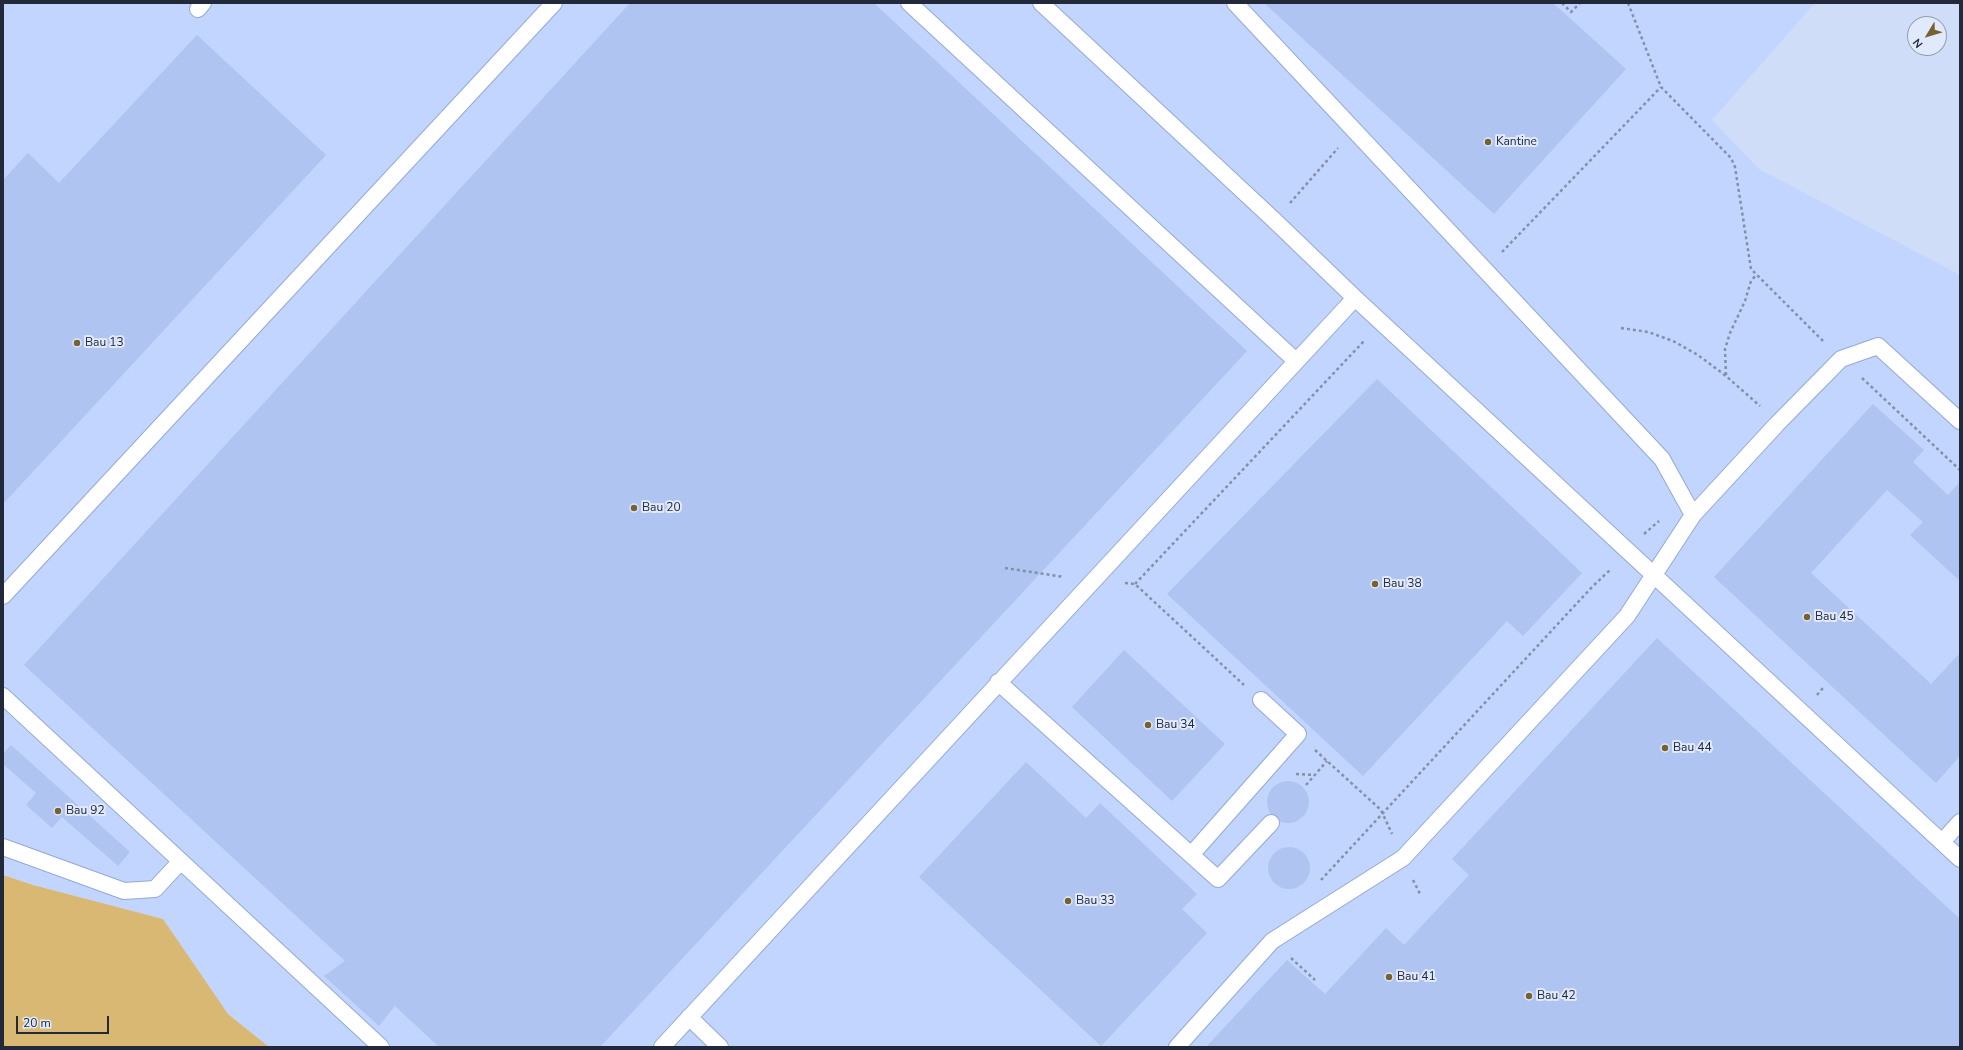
<!DOCTYPE html>
<style>
body{margin:0}
#map{position:relative;width:1963px;height:1050px;overflow:hidden;background:#cfddf8;font-family:"Nunito Sans",sans-serif}
canvas{display:block}
.frame{position:absolute;inset:0;border:4px solid #21293a;pointer-events:none}
.north{position:absolute;left:1907px;top:16px;width:40px;height:40px;box-sizing:border-box;background:#e1eafc;border:1px solid #949dae;border-radius:50%;rotate:232deg;font-size:11px;font-weight:700;line-height:16px;text-align:center;color:#21293a}
.north::after{content:'';display:block;margin:auto;width:14px;height:18px;background:#776131;clip-path:polygon(50% 0,100% 100%,50% 72%,0 100%)}
.scale{position:absolute;left:16px;top:1016px;width:93px;height:18px;box-sizing:border-box;border:2px solid #21293a;border-top:0;padding-left:5px;font-size:12px;line-height:14px;white-space:nowrap;color:#21293a;-webkit-text-stroke:3px #e1eafc;paint-order:stroke}
</style>
<div id="map">
<canvas width="1963" height="1050"></canvas>
<div class="frame"></div>
<div class="north">N</div>
<div class="scale">20 m</div>
</div>
<script>
const c = document.querySelector('canvas').getContext('2d');
c.lineJoin = 'round';
function paint(path, color) { c.fillStyle = color; c.fill(path, 'evenodd'); }
const poly = rows => new Path2D(rows.map(r => 'M' + r).join(''));
function stroke(path, color, width, dash) { c.strokeStyle = color; c.lineWidth = width; c.lineCap = dash ? 'butt' : 'round'; c.setLineDash(dash || []); c.stroke(path); }
function write(font, color, halo, rows, align = 'center') {
  c.font = font + ' "Nunito Sans",sans-serif'; c.lineWidth = 4; c.setLineDash([]); c.textBaseline = 'middle'; c.strokeStyle = halo; c.fillStyle = color; for (const [text, x, y, turn = 0] of rows) {
    c.save(); c.translate(x, y); c.rotate((+turn || 0) * Math.PI / 180); c.textAlign = isNaN(turn) ? turn : align; if (halo) c.strokeText(text, 0, 0); c.fillText(text, 0, 0); c.restore();
  }
}
const built = poly([
 [3,3,1815,3,1712,120,1759,169,1960,275,1960,1047,269,1047,228,1014,163,919,33,885,3,875]
]);
const green = poly([
 [3,875,33,885,163,919,228,1014,269,1047,3,1047]
]);
const building = poly([
 [630,3,874,3,1247,351,600,1047,439,1047,395,1006,379,1026,324,976,345,961,24,665],
 [1264,3,1553,3,1626,69,1494,214],
 [197,35,326,155,3,504,3,180,28,153,59,183],
 [1377,379,1582,573,1523,636,1507,621,1363,776,1167,594],
 [1873,404,1924,450,1913,462,1948,495,1959,483,1960,484,1960,581,1910,535,1923,522,1887,490,1811,573,1931,684,1960,653,1960,756,1936,783,1714,577],
 [1657,638,1960,919,1960,1047,1206,1047,1287,960,1325,994,1386,928,1404,945,1469,875,1452,859],
 [1124,650,1225,744,1172,801,1072,707],
 [11,745,130,852,118,866,62,817,52,828,26,805,36,793,3,764,3,754],
 [1026,762,1086,818,1100,803,1197,894,1182,909,1207,933,1101,1046,919,877],
 '1267 802a21 21 0 1 1 42 0a21 21 0 1 1-42 0Z',
 '1268 868a21 21 0 1 1 42 0a21 21 0 1 1-42 0Z'
]);
const path = poly([
 [1562,3,1571,12,1580,3],
 [1628,3,1661,87,1731,158,1735,167,1751,269,1823,341],
 [1290,203,1338,148],
 [1502,252,1661,87],
 [1621,328,1648,332,1673,341,1698,355,1726,376,1760,406],
 [1726,375,1725,349,1730,333,1745,301,1751,281,1756,275],
 [1862,378,1960,470],
 [1644,534,1659,521],
 [1005,568,1064,577],
 [1125,583,1135,584,1244,685],
 [1135,584,1365,340],
 [1817,695,1823,688],
 [1315,750,1381,810,1392,834],
 [1296,774,1315,775],
 [1306,785,1327,761],
 [1321,880,1592,587,1611,569],
 [1413,880,1420,894],
 [1291,958,1315,980]
]);
const service = poly([
 [909,3,1296,361],
 [1041,3,1274,220,1355,298,1960,859],
 [1235,3,1662,459,1693,515],
 [198,9,203,3],
 [3,596,554,3],
 [998,682,1218,879,1271,823],
 [3,696,381,1047],
 [1942,842,1960,822],
 [3,847,124,891,155,889,181,861],
 [1191,855,1298,734,1261,700],
 [689,1017,720,1047],
 [662,1047,1355,298],
 [1177,1047,1272,941,1403,858,1627,616,1693,515,1777,424,1841,359,1878,346,1960,421]
]);
const markers = [
 [1488,142,4,"#776131"],
 [77,343,4,"#776131"],
 [634,508,4,"#776131"],
 [1375,584,4,"#776131"],
 [1807,617,4,"#776131"],
 [1148,725,4,"#776131"],
 [1665,748,4,"#776131"],
 [58,811,4,"#776131"],
 [1068,901,4,"#776131"],
 [1389,977,4,"#776131"],
 [1529,996,4,"#776131"]
];
const poiNames = [
 ["Kantine",1496,142],
 ["Bau 13",85,343],
 ["Bau 20",642,508],
 ["Bau 38",1383,584],
 ["Bau 45",1815,617],
 ["Bau 34",1156,725],
 ["Bau 44",1673,748],
 ["Bau 92",66,811],
 ["Bau 33",1076,901],
 ["Bau 41",1397,977],
 ["Bau 42",1537,996]
];
paint(built, '#c2d5ff');
paint(green, '#d8b872');
paint(building, '#afc4f0');
stroke(service, '#94a8d4', 18);
stroke(path, '#8590a7', 2.5, [3, 3]);
stroke(service, '#fff', 16);
for (const [x, y, r, color] of markers) { const dot = new Path2D(); dot.arc(x, y, r, 0, 2 * Math.PI); c.fillStyle = color; c.fill(dot); stroke(dot, '#e1eafc', 1.5); }
write('12px', '#21293a', '#e1eafc', poiNames, 'left');
</script>
